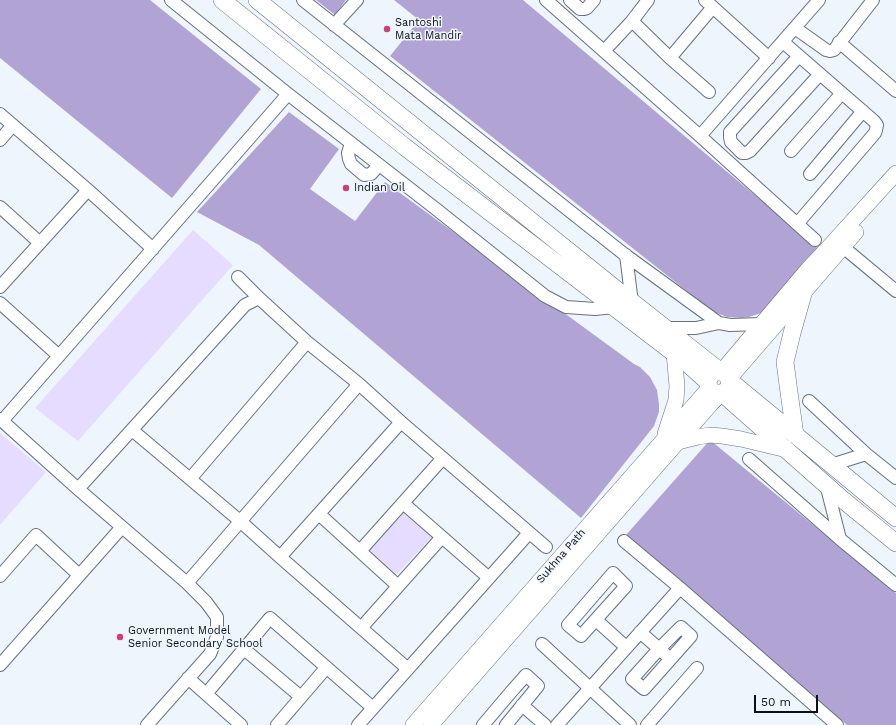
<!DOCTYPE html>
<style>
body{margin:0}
#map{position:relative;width:896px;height:725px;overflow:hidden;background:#eff5fc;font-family:"Work Sans",sans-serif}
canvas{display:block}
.scale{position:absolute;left:754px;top:695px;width:64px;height:18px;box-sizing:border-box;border:2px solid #0c1117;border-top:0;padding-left:5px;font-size:12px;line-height:14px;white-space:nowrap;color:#0c1117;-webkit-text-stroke:3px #eff5fc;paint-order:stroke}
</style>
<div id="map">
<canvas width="896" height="725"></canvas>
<div class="scale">50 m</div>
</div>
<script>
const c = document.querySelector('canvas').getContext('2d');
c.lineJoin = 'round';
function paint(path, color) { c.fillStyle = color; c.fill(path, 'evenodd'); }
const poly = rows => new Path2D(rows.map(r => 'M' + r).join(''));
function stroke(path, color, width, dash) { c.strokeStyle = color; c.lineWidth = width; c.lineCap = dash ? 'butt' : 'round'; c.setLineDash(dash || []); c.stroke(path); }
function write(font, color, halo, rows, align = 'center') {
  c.font = font + ' "Work Sans",sans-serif'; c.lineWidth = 3; c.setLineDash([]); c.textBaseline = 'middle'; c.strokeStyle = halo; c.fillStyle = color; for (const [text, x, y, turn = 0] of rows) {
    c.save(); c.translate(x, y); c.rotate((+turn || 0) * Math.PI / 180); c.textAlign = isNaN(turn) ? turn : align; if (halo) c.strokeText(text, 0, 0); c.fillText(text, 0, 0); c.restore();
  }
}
const green = poly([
 [193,230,233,265,78,441,35,408],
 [0,433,46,472,0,525],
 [406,510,433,536,395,576,368,551]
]);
const forest = poly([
 [0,0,150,0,261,89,172,198,0,58],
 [316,0,346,0,335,15],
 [394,0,523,0,820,250,764,312,749,317,742,318,727,317,712,311,390,56,419,20],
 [289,112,339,149,310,189,355,221,385,182,634,364,640,367,650,377,657,390,659,404,659,412,654,426,581,518,259,245,197,212],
 [710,440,896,593,896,725,847,725,626,535]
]);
const minor = poly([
 [171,0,288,94,436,209,545,296,566,307,595,309,614,307],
 [303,0,624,254,719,323,730,325,762,324],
 [546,0,700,136,815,240],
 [570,0,580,9,584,9,587,8,594,0],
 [705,0,769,58],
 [632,21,670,58,713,7],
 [334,25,357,0],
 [795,28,826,50,830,51,834,50,873,0],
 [783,42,874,121,877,125,876,130,875,133,797,224],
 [839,42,896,91],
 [604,51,632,21,648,0],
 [799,56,730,132,730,137,731,142,742,153,746,153,750,151,820,74],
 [670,58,709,92],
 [0,114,88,190,153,249],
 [700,136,819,0],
 [0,140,13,125],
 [351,143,348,153,349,159,351,164,364,175,371,174,379,165],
 [791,151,842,93],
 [810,174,863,111],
 [0,207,40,243],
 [843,247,896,291],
 [626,255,632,303],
 [238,277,259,298],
 [0,287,88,190],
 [0,303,59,356],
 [665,328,696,328,719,323],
 [809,401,866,454,896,478],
 [0,419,78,489,187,583,206,602,217,617,217,637,210,654,147,725],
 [2,421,288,94],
 [132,430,240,521,280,557,408,669],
 [749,459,840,539,896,585],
 [831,465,866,454],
 [190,479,307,342],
 [826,484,840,539],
 [78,489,245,305,259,298,307,342,359,384,401,422,546,547],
 [403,503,489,578],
 [319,514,398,586],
 [624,541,680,588,837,725],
 [360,551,443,458],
 [280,557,401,422],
 [613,573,626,586,581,636,568,625,613,573],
 [0,576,36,535,79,575],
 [187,583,359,384],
 [596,620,626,647],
 [681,627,691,636,644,689,632,679,659,649,681,627],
 [361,628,442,537],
 [640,632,665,654],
 [542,644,630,725],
 [244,649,301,697],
 [0,665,122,527],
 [188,678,241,725],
 [206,694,270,618,373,708],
 [522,705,545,725],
 [277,725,326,668],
 [358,725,529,533],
 [483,725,511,692,526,675,538,686,506,725],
 [557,725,680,588],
 [647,725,697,668]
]);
const major = poly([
 [721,372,807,270,826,250,896,173],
 [729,379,856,232],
 [665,434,676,400,677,386,674,353],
 [678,442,698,437,709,435,722,436,741,439,787,450],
 [413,725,709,388],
 [431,725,711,404,722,393]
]);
const highway = poly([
 [222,0,405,147,687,363,708,382],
 [257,0,622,294,721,372,726,374,730,381,729,386,727,390,722,393,717,393,713,392,709,388,708,382,709,378,712,374,716,372,721,372],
 [730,381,896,518],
 [722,393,842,499,896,543],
 [795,435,788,385,785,362,792,333,803,294]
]);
const markers = [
 [387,29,4,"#ca4078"],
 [346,188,4,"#ca4078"],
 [120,637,4,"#ca4078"]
];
const poiNames = [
 ["Santoshi",395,23],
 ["Mata Mandir",395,36],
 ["Indian Oil",354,188],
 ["Government Model",128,631],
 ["Senior Secondary School",128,644]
];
const streetNames = [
 ["Sukhna Path",561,556,-49]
];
paint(green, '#e5dcff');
paint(forest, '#b1a4d5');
stroke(minor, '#657182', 14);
stroke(major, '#657182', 16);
stroke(highway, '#657182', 18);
stroke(minor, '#fff', 12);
stroke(major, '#fff', 15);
stroke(highway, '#fff', 17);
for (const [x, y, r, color] of markers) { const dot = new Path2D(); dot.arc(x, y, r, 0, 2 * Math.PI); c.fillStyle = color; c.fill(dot); stroke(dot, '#eff5fc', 1.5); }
write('11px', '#0c1117', '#eff5fc', poiNames, 'left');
write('11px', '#0c1117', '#eff5fc', streetNames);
</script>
